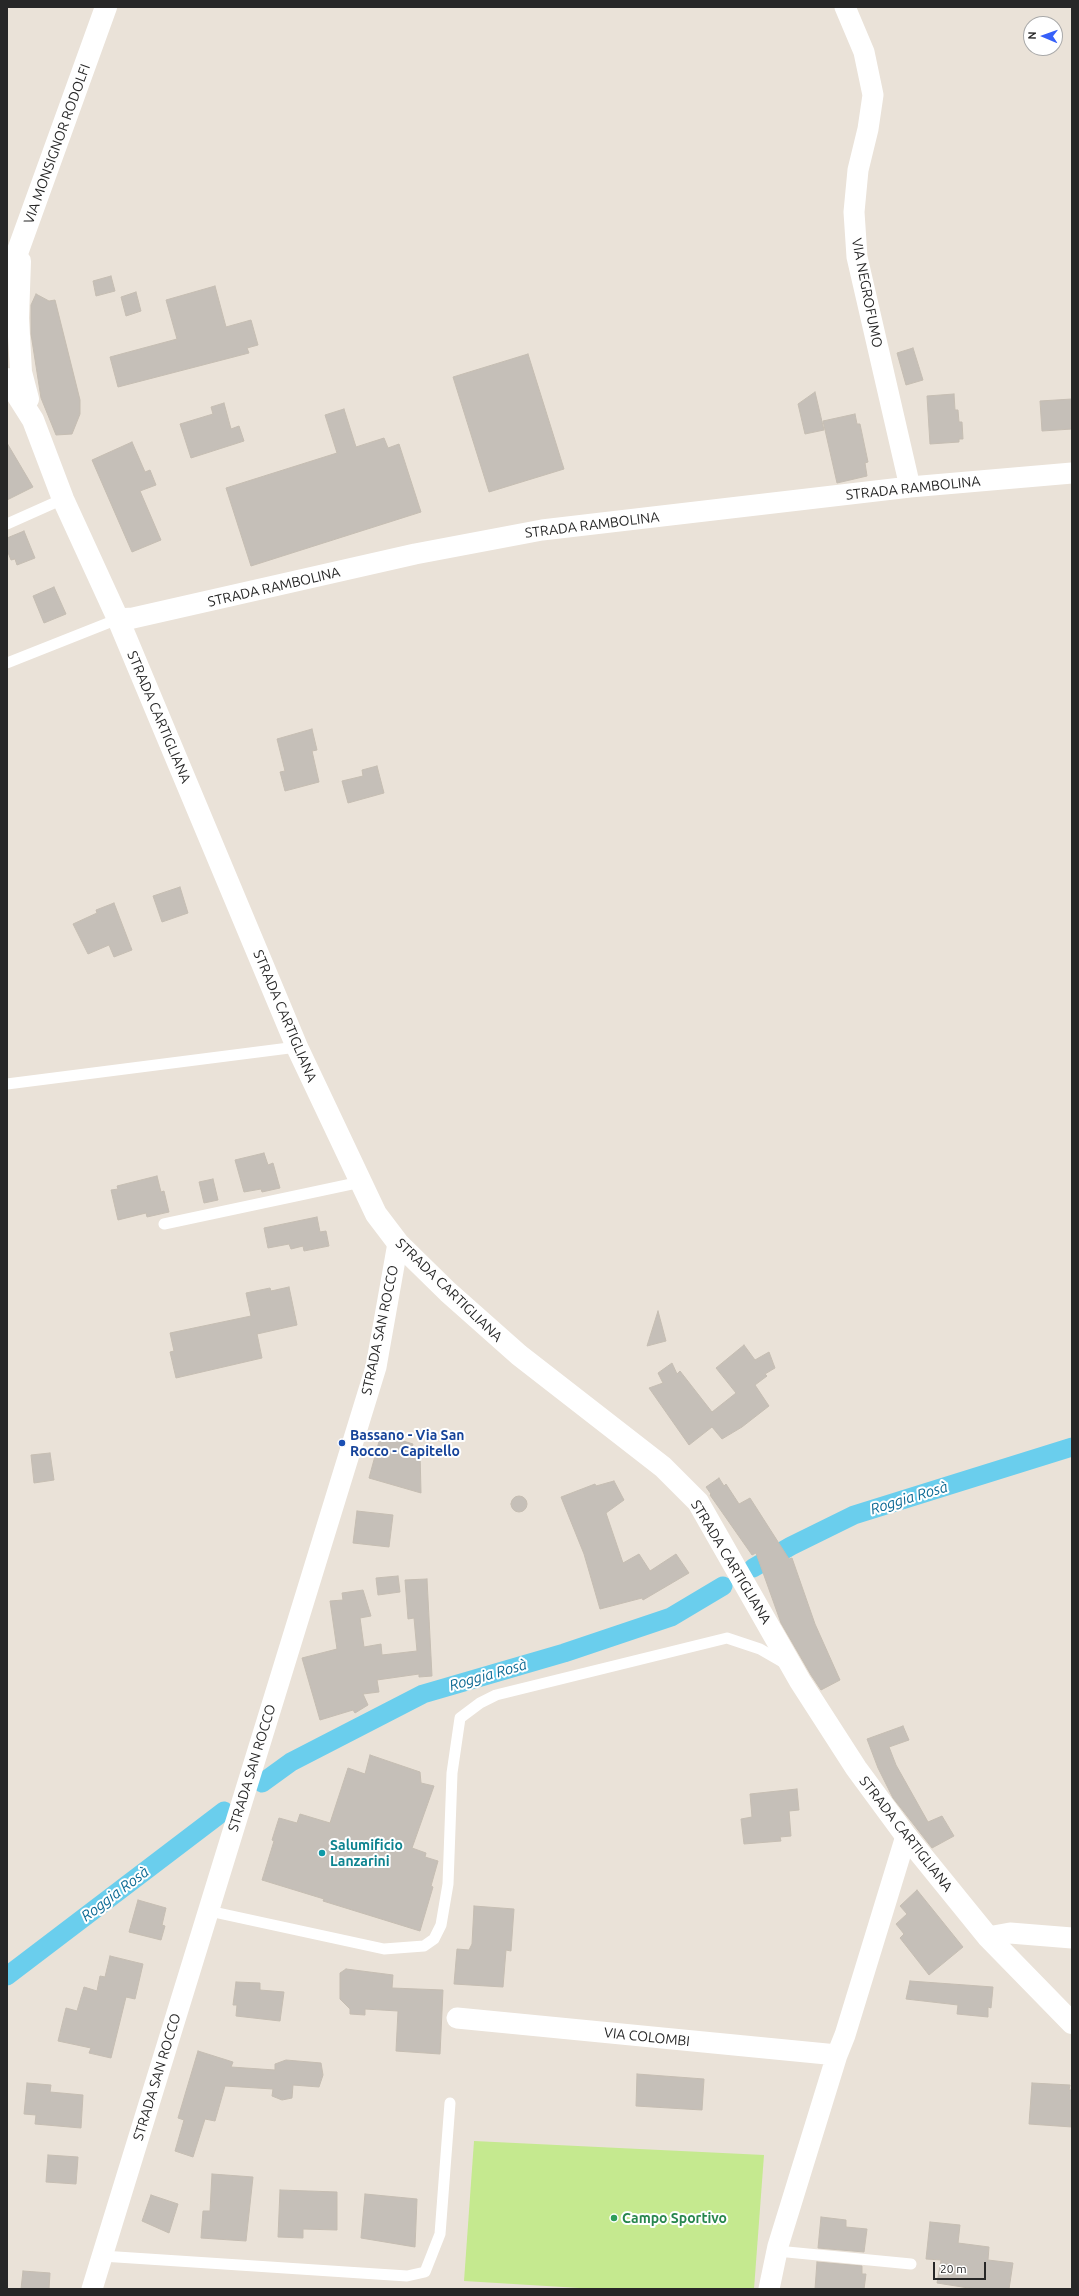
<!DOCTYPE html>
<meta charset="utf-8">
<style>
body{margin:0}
#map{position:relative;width:1079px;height:2296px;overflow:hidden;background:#eae2d8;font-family:Ubuntu,sans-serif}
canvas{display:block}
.frame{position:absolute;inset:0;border:8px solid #272727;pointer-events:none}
.north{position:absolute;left:1023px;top:16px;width:40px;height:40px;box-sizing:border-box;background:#fff;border:1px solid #a9a9a9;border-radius:50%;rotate:272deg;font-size:11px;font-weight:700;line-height:16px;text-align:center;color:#272727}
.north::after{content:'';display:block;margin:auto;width:14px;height:18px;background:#3660f9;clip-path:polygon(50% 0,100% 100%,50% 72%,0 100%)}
.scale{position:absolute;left:933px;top:2262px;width:53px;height:18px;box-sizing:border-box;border:2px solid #272727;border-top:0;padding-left:5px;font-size:12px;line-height:14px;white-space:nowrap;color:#272727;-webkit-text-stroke:3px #fff;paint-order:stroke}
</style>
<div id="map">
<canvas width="1079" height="2296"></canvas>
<div class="frame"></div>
<div class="north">N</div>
<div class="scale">20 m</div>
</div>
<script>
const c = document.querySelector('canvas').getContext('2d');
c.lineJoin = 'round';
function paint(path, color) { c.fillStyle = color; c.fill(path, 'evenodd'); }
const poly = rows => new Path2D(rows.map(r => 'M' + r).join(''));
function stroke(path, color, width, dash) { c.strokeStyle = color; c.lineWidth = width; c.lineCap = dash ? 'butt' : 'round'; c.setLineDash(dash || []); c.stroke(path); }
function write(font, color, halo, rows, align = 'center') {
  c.font = font + ' Ubuntu,sans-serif'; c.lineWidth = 4; c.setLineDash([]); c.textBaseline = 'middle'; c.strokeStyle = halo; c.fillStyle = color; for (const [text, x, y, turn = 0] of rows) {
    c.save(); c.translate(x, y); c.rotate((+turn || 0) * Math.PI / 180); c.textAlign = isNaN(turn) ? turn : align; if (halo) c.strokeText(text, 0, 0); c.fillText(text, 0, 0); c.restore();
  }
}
const pitch = poly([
 [474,2141,764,2155,754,2289,596,2289,464,2281]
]);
const canal = poly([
 [753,1568,791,1546,854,1515,1072,1447],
 [262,1783,291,1762,423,1694,564,1653,671,1617,723,1586],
 [7,1976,224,1811]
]);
const building = poly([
 [111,276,115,291,96,296,93,281,111,276],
 [215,286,226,327,251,320,258,345,247,348,249,353,118,387,110,357,177,339,166,300,215,286],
 [136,292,141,311,126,316,121,297,136,292],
 [36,294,49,301,55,300,80,400,80,414,72,434,56,435,41,398,31,334,31,305,36,294],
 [913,348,923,380,906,385,897,353,913,348],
 [528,354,564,469,489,492,453,377,528,354],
 [815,392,824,430,805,434,798,404,815,392],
 [954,394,955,410,958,410,959,422,962,422,963,439,959,439,959,442,930,444,927,396,954,394],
 [1072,399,1072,429,1042,431,1040,401,1072,399],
 [224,403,231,429,239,426,244,441,191,458,180,424,213,414,211,407,224,403],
 [344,409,356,447,384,438,388,448,399,444,421,512,251,566,226,488,337,453,325,415,344,409],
 [855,414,857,424,860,424,868,462,865,463,867,476,837,483,823,421,855,414],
 [132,442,145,472,150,470,156,485,140,491,161,540,132,552,92,460,132,442],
 [7,443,33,487,7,500,7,443],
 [24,531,35,558,17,565,15,559,11,560,7,550,7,538,24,531],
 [54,587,66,614,44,623,33,596,54,587],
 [312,729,317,750,312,751,319,782,285,791,280,772,285,771,277,739,312,729],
 [377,766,384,793,348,803,342,781,363,776,362,770,377,766],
 [180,887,188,913,162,922,153,896,180,887],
 [114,903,132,950,114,957,109,945,88,954,73,924,97,913,96,910,114,903],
 [264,1153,268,1165,273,1163,280,1188,262,1192,261,1189,244,1192,235,1160,264,1153],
 [157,1176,161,1192,164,1191,169,1212,147,1217,146,1213,118,1220,111,1190,118,1189,117,1186,157,1176],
 [213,1179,218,1200,204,1203,199,1182,213,1179],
 [317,1217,320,1232,326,1231,329,1246,304,1251,303,1246,291,1249,289,1244,268,1248,264,1228,317,1217],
 [289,1287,297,1325,257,1334,262,1358,176,1378,170,1352,174,1351,170,1333,251,1316,246,1293,270,1288,271,1291,289,1287],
 [658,1311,666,1341,647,1346,658,1311],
 [744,1345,755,1360,769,1352,775,1368,765,1374,767,1376,755,1385,769,1406,742,1427,722,1439,712,1427,689,1445,649,1388,663,1383,658,1373,672,1363,677,1374,680,1371,712,1412,736,1393,716,1368,744,1345],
 [381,1434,413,1444,411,1451,420,1452,421,1493,369,1478,381,1434],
 [50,1453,54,1480,34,1483,31,1455,50,1453],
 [719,1478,724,1486,726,1484,739,1504,750,1498,789,1559,792,1558,815,1624,840,1680,821,1690,811,1675,781,1623,756,1553,752,1555,710,1495,711,1494,706,1487,719,1478],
 [614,1481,624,1500,606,1513,623,1563,639,1554,650,1571,676,1554,689,1573,643,1600,642,1598,600,1609,584,1554,561,1497,595,1484,596,1486,614,1481],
 '511 1504a8 8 0 1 1 16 0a8 8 0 1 1-16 0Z',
 [357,1511,393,1515,389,1547,353,1543,357,1511],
 [398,1576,400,1592,378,1595,376,1578,398,1576],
 [427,1579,432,1676,419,1677,419,1674,377,1680,379,1692,363,1694,368,1705,355,1713,353,1710,320,1720,302,1658,337,1649,330,1601,343,1600,342,1593,363,1590,371,1616,360,1618,364,1647,381,1644,382,1655,417,1651,414,1618,408,1619,405,1580,427,1579],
 [903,1726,909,1740,889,1747,896,1765,928,1822,942,1816,954,1836,932,1848,893,1798,878,1768,867,1739,903,1726],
 [370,1755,420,1772,421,1783,434,1786,412,1848,426,1853,425,1857,438,1861,431,1886,433,1887,420,1931,323,1901,324,1899,262,1880,274,1841,272,1840,279,1818,297,1823,300,1814,330,1823,348,1768,365,1774,370,1755],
 [797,1789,799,1810,789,1811,791,1836,780,1837,781,1841,744,1844,741,1819,752,1817,750,1794,797,1789],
 [917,1890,963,1947,929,1975,900,1938,904,1934,896,1924,907,1914,900,1906,917,1890],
 [138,1900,166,1908,162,1925,165,1926,161,1940,129,1932,138,1900],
 [474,1906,514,1909,511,1951,506,1950,503,1987,454,1984,457,1949,469,1950,472,1944,474,1906],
 [110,1956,143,1964,135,1999,126,1997,111,2058,89,2053,91,2048,58,2041,66,2008,77,2011,84,1987,97,1991,100,1976,105,1977,110,1956],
 [346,1969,393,1975,392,1988,443,1990,440,2054,396,2051,398,2011,365,2009,365,2015,350,2014,350,2009,340,1999,340,1973,346,1969],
 [910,1981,993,1987,991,2008,988,2007,988,2017,957,2014,958,2005,906,1999,910,1981],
 [236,1982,260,1983,260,1990,284,1992,280,2021,236,2016,237,2005,233,2005,236,1982],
 [198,2051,233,2062,231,2067,275,2070,275,2064,286,2060,321,2063,323,2075,319,2087,293,2085,292,2098,282,2100,272,2096,273,2089,225,2086,215,2121,205,2119,193,2157,175,2151,184,2120,178,2118,198,2051],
 [637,2074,704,2079,702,2110,636,2106,637,2074],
 [27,2083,51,2085,50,2092,83,2095,81,2128,35,2124,36,2115,24,2114,27,2083],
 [1032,2083,1070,2085,1069,2090,1072,2090,1072,2127,1029,2124,1032,2083],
 [48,2155,78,2157,76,2184,46,2182,48,2155],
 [212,2174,253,2177,246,2241,201,2238,203,2211,210,2211,212,2174],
 [280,2190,337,2192,337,2230,303,2229,303,2238,278,2237,280,2190],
 [365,2194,417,2199,415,2247,361,2238,365,2194],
 [151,2195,178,2204,169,2233,142,2221,151,2195],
 [821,2217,846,2220,846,2227,867,2229,864,2252,818,2248,821,2217],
 [930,2222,960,2225,958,2243,989,2247,988,2260,1013,2263,1009,2289,975,2289,937,2283,941,2260,926,2259,930,2222],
 [817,2262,862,2266,862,2274,866,2274,864,2289,815,2289,817,2262],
 [23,2271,50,2273,49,2289,21,2289,23,2271]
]);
const lane = poly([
 [7,524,63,499],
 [7,663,118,619],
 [7,1084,297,1047],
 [164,1224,361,1182],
 [209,1911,384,1949,424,1946,434,1939,441,1925,448,1884,452,1773,460,1718,480,1703,496,1695,727,1638,760,1649,786,1664],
 [777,2251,911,2264],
 [102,2256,407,2276,425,2272,440,2234,450,2103]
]);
const street = poly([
 [845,7,864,52,873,95,868,129,858,170,854,212,857,257,910,487],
 [118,619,133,618,415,554,542,530,910,487,1072,473],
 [988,1937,1010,1933,1072,1938],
 [457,2018,837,2055],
 [92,2289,376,1367,398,1243],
 [769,2289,778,2246,837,2055,845,2035,906,1836]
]);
const secondary = poly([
 [20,261,18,318,21,372,28,399],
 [7,281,106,7],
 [7,379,33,420,63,499,118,619,297,1047,376,1214,398,1243,448,1292,519,1355,663,1467,698,1502,800,1681,856,1768,906,1836,988,1937,1072,2023]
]);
const markers = [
 [342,1443,4,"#1a4fb4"],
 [322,1853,4,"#0f9aa8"],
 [614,2218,4,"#2e9e5b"]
];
const streetNames = [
 ["VIA MONSIGNOR RODOLFI",57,144,-70],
 ["VIA NEGROFUMO",867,293,79],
 ["STRADA RAMBOLINA",913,488,-6],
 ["STRADA RAMBOLINA",592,525,-7],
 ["STRADA RAMBOLINA",274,587,-13],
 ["STRADA CARTIGLIANA",159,717,67],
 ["STRADA CARTIGLIANA",285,1016,67],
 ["STRADA CARTIGLIANA",449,1290,44],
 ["STRADA SAN ROCCO",380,1330,-78],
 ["STRADA CARTIGLIANA",731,1562,59],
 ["STRADA SAN ROCCO",252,1768,-73],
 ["STRADA CARTIGLIANA",906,1834,52],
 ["VIA COLOMBI",647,2037,6],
 ["STRADA SAN ROCCO",157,2077,-73]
];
const transitNames = [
 ["Bassano - Via San",350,1435],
 ["Rocco - Capitello",350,1451]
];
const cultureNames = [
 ["Salumificio",330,1845],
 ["Lanzarini",330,1861]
];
const leisureNames = [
 ["Campo Sportivo",622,2218]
];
const waterNames = [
 ["Roggia Rosà",909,1498,-17],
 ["Roggia Rosà",488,1675,-16],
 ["Roggia Rosà",115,1894,-37]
];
paint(pitch, '#c5e98f');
stroke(canal, '#6aceed', 19);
paint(building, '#c5bfb8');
stroke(building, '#c5bdb2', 1);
stroke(lane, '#fff', 11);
stroke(street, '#fff', 21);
stroke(secondary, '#fff', 22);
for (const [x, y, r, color] of markers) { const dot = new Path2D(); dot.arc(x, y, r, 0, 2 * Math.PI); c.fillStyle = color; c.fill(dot); stroke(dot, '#fff', 1.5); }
write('14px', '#272727', '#fff', streetNames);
write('bold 14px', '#164399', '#fff', transitNames, 'left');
write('bold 14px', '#0d838f', '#fff', cultureNames, 'left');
write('bold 14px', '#27864d', '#fff', leisureNames, 'left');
write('italic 15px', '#0d6a94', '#fff', waterNames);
</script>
